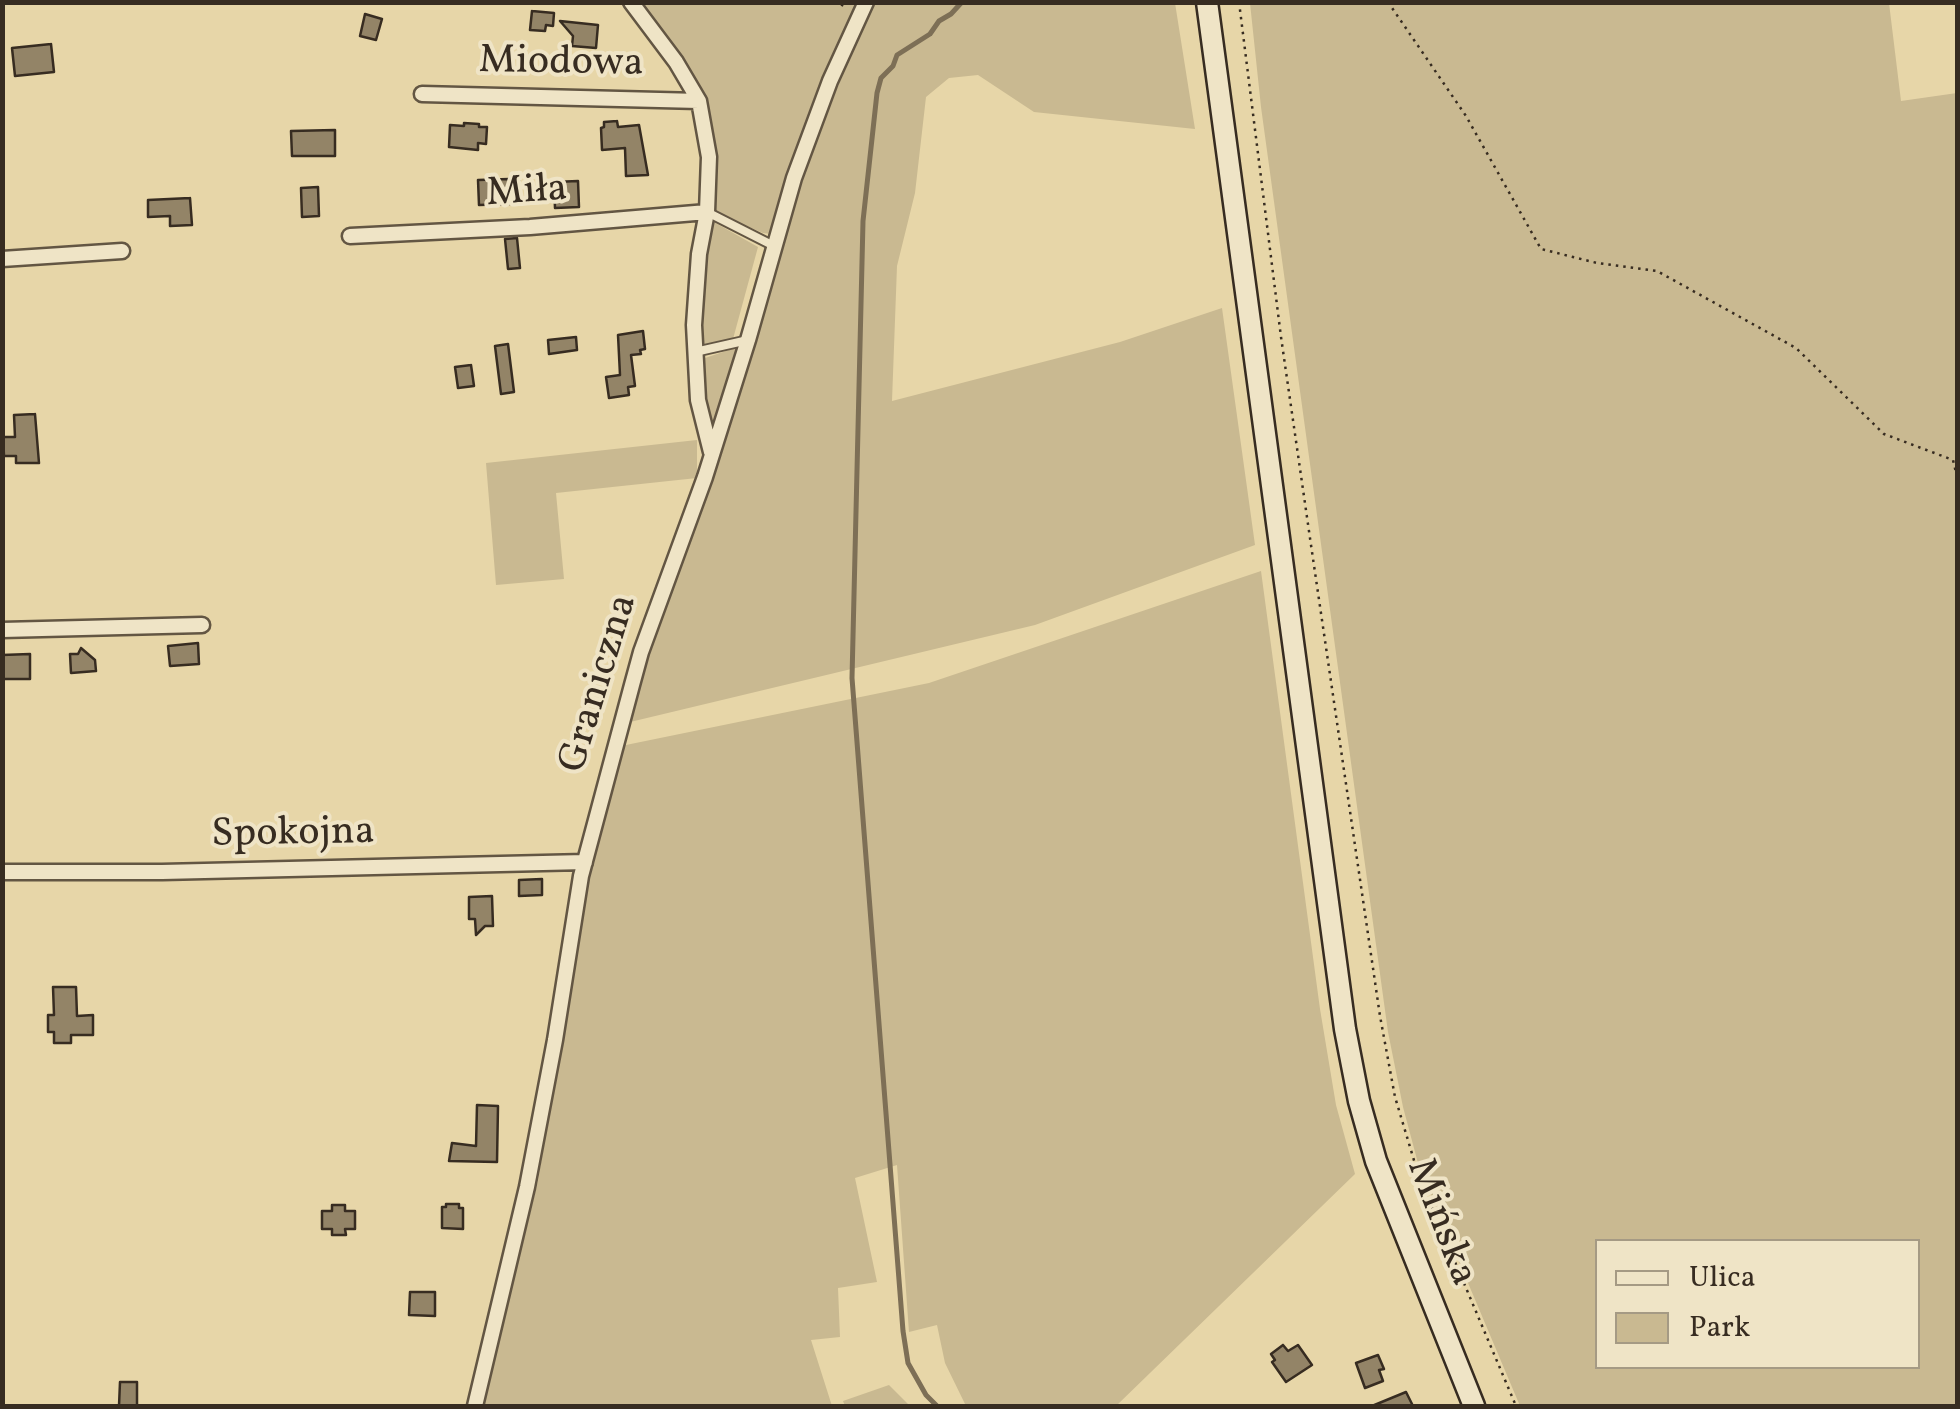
<!DOCTYPE html>
<meta charset="utf-8">
<style>
body{margin:0}
#map{position:relative;width:1960px;height:1409px;overflow:hidden;background:#e7d6a8;font-family:Vollkorn,serif}
canvas{display:block}
.frame{position:absolute;inset:0;border:5px solid #372c21;pointer-events:none}
.legend{position:absolute;left:1595px;top:1239px;width:325px;height:130px;box-sizing:border-box;background:#efe4c6;border:2px solid #a59a84;margin:0;padding:12px 18px;list-style:none;font-size:30px;color:#372c21}
.legend li{display:flex;align-items:center;gap:20px;height:50px}
.legend b{width:50px;border:2px solid #a59a84}
</style>
<div id="map">
<canvas width="1960" height="1409"></canvas>
<div class="frame"></div>
<ul class="legend">
<li><b style="height:12px;background:#efe4c6"></b>Ulica</li>
<li><b style="height:28px;background:#c9b991"></b>Park</li>
</ul>
</div>
<script>
const c = document.querySelector('canvas').getContext('2d');
c.lineJoin = 'round';
function paint(path, color) { c.fillStyle = color; c.fill(path, 'evenodd'); }
const poly = rows => new Path2D(rows.map(r => 'M' + r).join(''));
function stroke(path, color, width, dash) { c.strokeStyle = color; c.lineWidth = width; c.lineCap = dash ? 'butt' : 'round'; c.setLineDash(dash || []); c.stroke(path); }
function write(font, color, halo, rows, align = 'center') {
  c.font = font + ' Vollkorn,serif'; c.lineWidth = 8; c.setLineDash([]); c.textBaseline = 'middle'; c.strokeStyle = halo; c.fillStyle = color; for (const [text, x, y, turn = 0] of rows) {
    c.save(); c.translate(x, y); c.rotate((+turn || 0) * Math.PI / 180); c.textAlign = isNaN(turn) ? turn : align; if (halo) c.strokeText(text, 0, 0); c.fillText(text, 0, 0); c.restore();
  }
}
const green = poly([
 [637,3,862,3,771,234,763,233,714,212,714,159,710,121,699,89,649,15],
 [873,3,1175,3,1195,129,1034,112,978,75,949,78,926,97,915,193,897,266,892,401,1120,342,1222,308,1255,545,1035,625,626,723,638,678,778,248,817,136],
 [1250,3,1889,3,1901,101,1957,93,1957,1406,1520,1406,1419,1167,1403,1107,1388,1032,1261,107],
 [1598,1242,1918,1242,1918,1366,1598,1366],
 [712,221,758,247,733,339,700,347,701,277],
 [744,345,714,426,706,425,702,359],
 [697,440,697,478,556,493,564,579,496,585,486,463],
 [1261,571,1320,1009,1336,1105,1355,1174,1116,1406,966,1406,945,1363,937,1325,909,1332,897,1165,855,1178,877,1282,838,1288,840,1337,811,1340,832,1406,483,1406,538,1181,590,867,621,746,929,683],
 [889,1385,910,1406,845,1406,843,1401]
]);
const stream = poly([
 [937,1406,926,1395,908,1363,903,1331,852,678,863,221,877,93,881,78,893,66,897,55,930,34,939,21,951,14,962,2]
]);
const building = poly([
 [532,11,554,13,553,26,546,25,545,31,530,30,532,11],
 [365,14,382,19,376,40,360,36,365,14],
 [560,21,598,25,596,48,572,46,573,36,560,21],
 [51,44,54,72,15,76,12,48,51,44],
 [617,121,618,127,639,125,648,175,626,176,625,148,602,150,601,128,604,127,604,122,617,121],
 [464,123,479,124,479,127,487,127,486,144,478,143,478,150,449,147,450,125,464,126,464,123],
 [335,130,335,156,292,156,291,131,335,130],
 [509,179,509,181,519,180,520,201,510,201,510,204,479,205,478,180,509,179],
 [578,181,579,207,555,208,554,182,578,181],
 [318,187,319,216,302,217,301,188,318,187],
 [190,198,192,225,170,226,170,216,148,217,148,200,190,198],
 [517,238,520,268,508,269,505,239,517,238],
 [643,331,645,349,640,350,641,354,631,355,635,386,628,387,629,395,609,398,606,377,620,375,618,335,643,331],
 [576,337,577,350,549,354,548,340,576,337],
 [508,344,514,392,501,394,495,346,508,344],
 [471,365,474,386,458,388,455,367,471,365],
 [35,414,39,463,16,463,16,456,4,456,3,437,15,437,14,415,35,414],
 [198,643,199,664,170,666,168,646,198,643],
 [81,648,95,660,96,671,71,673,70,654,78,654,81,648],
 [30,654,30,679,2,679,2,655,30,654],
 [542,879,542,895,519,896,519,880,542,879],
 [492,896,493,926,485,926,476,935,475,919,469,919,469,897,492,896],
 [53,987,76,987,77,1016,93,1015,93,1035,71,1035,71,1043,54,1043,54,1032,48,1032,48,1015,54,1015,53,987],
 [477,1105,498,1106,497,1162,449,1161,452,1143,476,1146,477,1105],
 [446,1204,459,1204,459,1208,463,1208,463,1229,442,1228,442,1207,446,1207,446,1204],
 [332,1205,345,1205,345,1211,355,1211,355,1229,345,1229,346,1235,332,1235,332,1229,322,1229,322,1211,332,1211,332,1205],
 [410,1292,435,1292,435,1316,409,1315,410,1292],
 [1283,1345,1288,1351,1298,1345,1312,1365,1286,1382,1272,1362,1275,1360,1271,1354,1283,1345],
 [1378,1355,1384,1369,1379,1370,1383,1381,1365,1388,1356,1363,1378,1355],
 [120,1382,137,1382,137,1406,119,1406,120,1382],
 [1406,1392,1413,1406,1372,1406,1406,1392]
]);
const path = poly([
 [834,2,847,7],
 [1239,2,1281,337,1311,545,1380,1016,1395,1097,1419,1177,1516,1406],
 [1388,2,1466,116,1541,249,1597,263,1657,271,1796,348,1884,434,1953,460,1958,481]
]);
const lane = poly([
 [707,212,774,246],
 [695,352,748,340]
]);
const street = poly([
 [631,2,676,62,699,101,709,157,707,212,699,254,694,325,698,400,711,452],
 [422,94,699,101],
 [350,236,530,227,707,212],
 [2,259,122,251],
 [2,630,202,625],
 [2,872,162,872,585,862],
 [475,1406,527,1187,555,1040,581,876,632,685,641,652,705,477,748,340,794,178,830,81,866,2]
]);
const secondary = poly([
 [1207,2,1345,1029,1359,1101,1376,1161,1474,1406]
]);
const streetNames = [
 ["Miodowa",561,65,1],
 ["Miła",527,194,-4],
 ["Graniczna",601,684,-73],
 ["Spokojna",293,836,-1],
 ["Mińska",1439,1223,69]
];
paint(green, '#c9b991');
stroke(stream, '#7d6f56', 5);
paint(building, '#938467');
stroke(building, '#372c21', 2.5);
stroke(lane, '#635643', 12);
stroke(street, '#635643', 19);
stroke(secondary, '#372c21', 25);
stroke(path, '#372c21', 2.5, [2.5, 5]);
stroke(lane, '#efe4c6', 8);
stroke(street, '#efe4c6', 14);
stroke(secondary, '#efe4c6', 20);
write('40px', '#372c21', '#efe4c6', streetNames);
</script>
